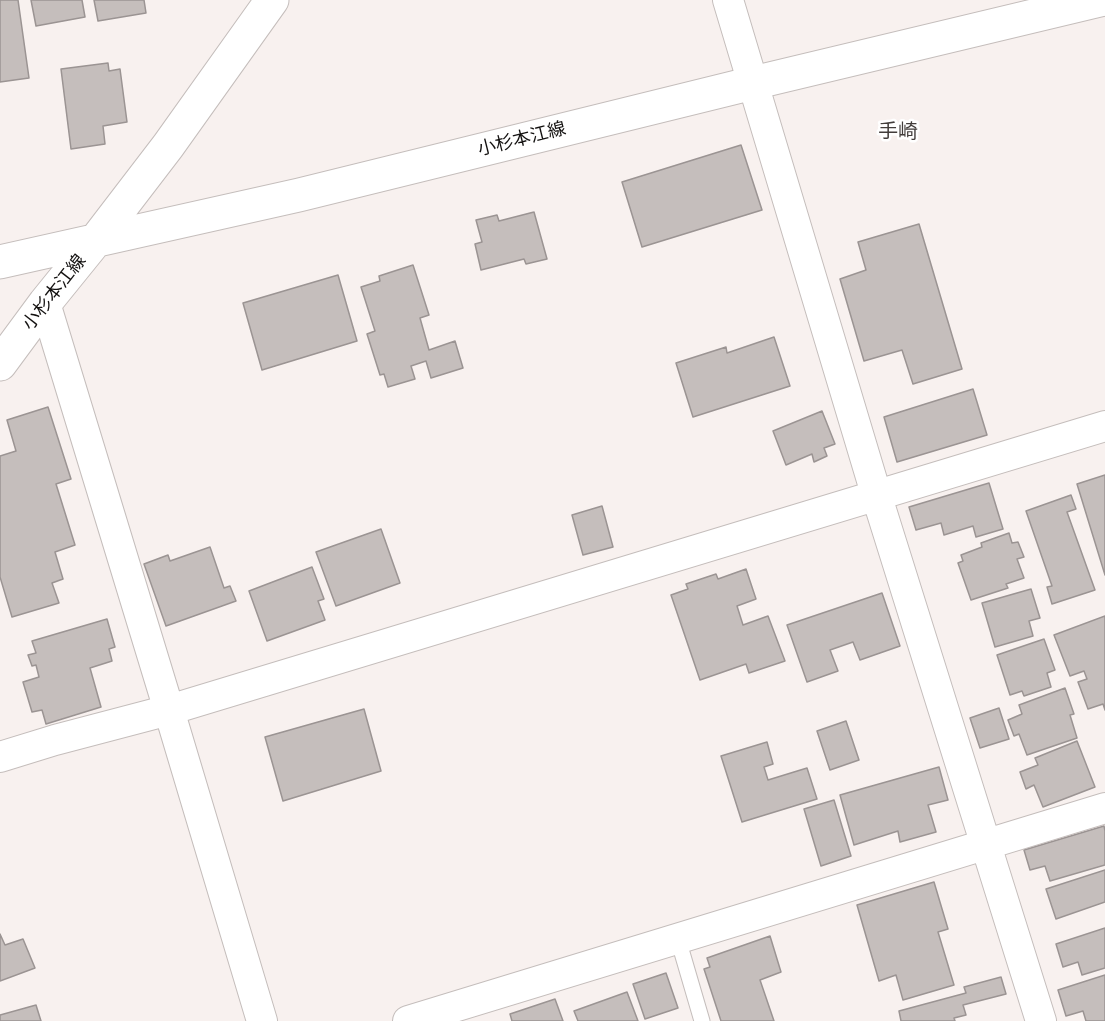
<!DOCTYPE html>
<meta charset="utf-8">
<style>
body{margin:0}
canvas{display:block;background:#f8f1ef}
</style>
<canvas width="1105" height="1021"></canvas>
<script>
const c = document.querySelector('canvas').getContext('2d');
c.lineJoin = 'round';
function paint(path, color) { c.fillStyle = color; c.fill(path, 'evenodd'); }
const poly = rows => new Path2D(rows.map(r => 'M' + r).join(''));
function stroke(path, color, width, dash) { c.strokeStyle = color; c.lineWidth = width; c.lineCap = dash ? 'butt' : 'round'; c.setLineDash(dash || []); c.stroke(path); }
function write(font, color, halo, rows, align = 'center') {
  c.font = font + ' Poppins,"Noto Sans JP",sans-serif'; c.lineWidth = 5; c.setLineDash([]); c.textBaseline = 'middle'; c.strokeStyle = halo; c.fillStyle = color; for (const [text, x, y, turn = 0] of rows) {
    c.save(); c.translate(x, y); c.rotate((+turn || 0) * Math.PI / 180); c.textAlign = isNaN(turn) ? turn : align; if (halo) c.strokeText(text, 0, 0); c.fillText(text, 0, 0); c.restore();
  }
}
const building = poly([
 [0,0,18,0,29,78,0,82,0,0],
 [31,0,82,0,85,17,36,26,31,0],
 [94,0,144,0,146,13,98,21,94,0],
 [108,63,109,71,120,69,127,122,103,126,105,144,71,149,61,69,108,63],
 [741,145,762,210,642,247,622,182,741,145],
 [534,212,547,259,526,264,524,259,481,270,475,244,482,242,476,220,497,215,499,221,534,212],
 [919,224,962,369,913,384,902,350,864,361,840,279,866,270,858,242,919,224],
 [413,265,429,315,420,318,429,350,455,341,463,368,431,378,426,361,411,366,415,379,388,387,384,374,380,375,367,334,375,331,361,287,380,281,379,276,413,265],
 [338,275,357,341,262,370,243,303,338,275],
 [774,337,790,386,693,417,676,363,726,347,727,353,774,337],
 [973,389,987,435,897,462,884,417,973,389],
 [48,407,71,479,56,484,75,545,55,552,63,579,52,583,59,603,12,617,0,577,0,456,16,451,7,420,48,407],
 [822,411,835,444,824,448,827,456,814,462,812,454,786,465,773,431,822,411],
 [1105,475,1105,575,1077,484,1105,475],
 [989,483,1003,529,976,537,973,526,944,535,941,523,916,530,909,507,989,483],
 [1071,495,1076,509,1067,512,1095,590,1052,604,1047,587,1052,586,1026,511,1071,495],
 [602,506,613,547,583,555,572,515,602,506],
 [381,529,400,583,336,606,316,552,381,529],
 [1009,533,1012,543,1018,542,1024,557,1017,559,1024,578,1006,584,1008,588,971,600,958,563,963,561,961,555,982,547,981,543,1009,533],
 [210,547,224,588,230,586,236,601,166,626,144,564,168,555,170,561,210,547],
 [312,567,324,599,318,601,325,620,267,641,249,591,312,567],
 [746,569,756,599,737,606,743,625,768,616,785,661,749,673,746,664,700,680,671,595,688,589,686,584,716,574,718,579,746,569],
 [1031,589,1040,618,1029,621,1033,636,995,647,982,603,1031,589],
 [882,593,900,646,860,660,853,642,830,650,838,671,807,682,787,625,882,593],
 [1105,616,1105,710,1103,704,1088,709,1078,682,1087,679,1084,671,1070,676,1054,635,1105,616],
 [107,619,115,647,109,649,112,661,90,668,101,707,46,724,42,710,32,712,23,682,39,677,36,665,32,666,28,655,36,653,32,641,107,619],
 [1044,639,1055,670,1047,673,1051,687,1024,696,1022,691,1010,695,997,655,1044,639],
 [1065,688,1074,714,1070,715,1077,738,1027,755,1019,734,1014,736,1008,720,1022,714,1019,705,1065,688],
 [999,708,1009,739,980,748,970,718,999,708],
 [364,709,381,771,283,801,265,737,364,709],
 [846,721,859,760,830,770,817,731,846,721],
 [1077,741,1095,787,1043,807,1034,785,1026,789,1020,772,1038,765,1035,758,1077,741],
 [767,742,773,764,764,767,768,780,807,768,817,799,742,822,721,756,767,742],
 [939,767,948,800,928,805,936,832,900,842,898,831,854,845,840,795,939,767],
 [834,800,851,856,821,866,804,809,834,800],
 [1104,826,1105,831,1105,865,1050,881,1045,866,1030,870,1024,850,1104,826],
 [1105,870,1105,902,1056,919,1046,889,1105,870],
 [934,882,948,929,938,932,954,985,903,1000,896,975,879,981,857,905,934,882],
 [1105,928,1105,968,1082,975,1078,962,1063,967,1056,944,1105,928],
 [0,934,5,945,23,939,35,968,0,981,0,934],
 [770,936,781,972,760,980,774,1021,721,1021,704,969,710,967,707,958,770,936],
 [666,973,678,1008,645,1019,633,984,666,973],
 [1105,975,1105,1021,1086,1021,1083,1011,1066,1016,1058,990,1105,975],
 [1001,977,1006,994,963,1005,966,1015,954,1018,955,1021,901,1021,899,1011,966,993,964,987,1001,977],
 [627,992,638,1021,578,1021,574,1011,627,992],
 [555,999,563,1021,512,1021,510,1014,555,999],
 [36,1005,41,1021,0,1021,0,1015,36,1005]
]);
const lane = poly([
 [678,939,702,1021]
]);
const street = poly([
 [728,0,877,497,1041,1021],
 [45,303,169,710,262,1021],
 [0,757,55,740,169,710,1105,426],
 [408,1021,1105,808]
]);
const secondary = poly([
 [0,262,299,195,753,83,1100,0],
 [0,364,45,303,96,240,168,146,272,0]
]);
const streetNames = [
 ["小杉本江線",522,140,-14],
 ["小杉本江線",55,293,-52]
];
const neighbourhoodNames = [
 ["手崎",898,133]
];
paint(building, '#c5bebc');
stroke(building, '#9b9493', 1.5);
stroke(lane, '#c5bebc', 17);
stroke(street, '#c5bebc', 32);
stroke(secondary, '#c5bebc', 35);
stroke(lane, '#fff', 15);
stroke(street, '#fff', 30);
stroke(secondary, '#fff', 33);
write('18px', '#131110', '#fff', streetNames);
write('20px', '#423d3b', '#fff', neighbourhoodNames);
</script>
